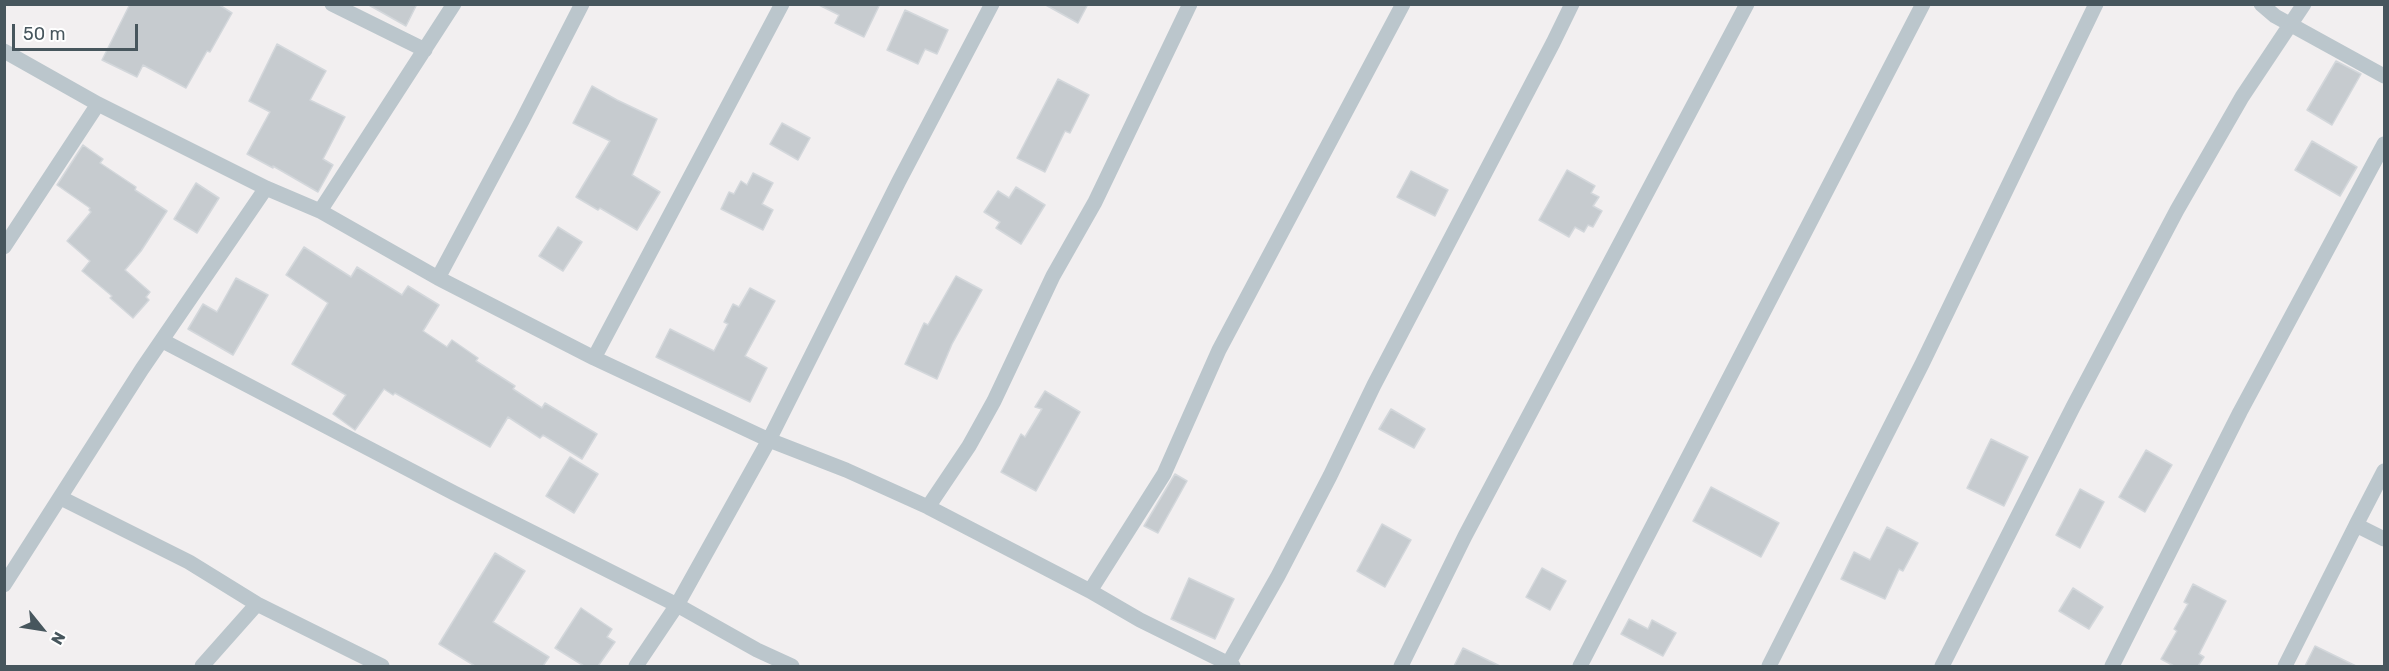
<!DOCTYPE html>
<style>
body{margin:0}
#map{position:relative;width:2389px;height:671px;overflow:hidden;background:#f2eff0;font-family:Rubik,sans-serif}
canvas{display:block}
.frame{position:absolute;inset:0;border:6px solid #47565d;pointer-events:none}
.north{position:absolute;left:12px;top:599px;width:60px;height:60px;-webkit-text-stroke:4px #fff;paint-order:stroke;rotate:120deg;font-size:16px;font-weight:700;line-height:24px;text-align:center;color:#47565d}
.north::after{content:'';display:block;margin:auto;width:21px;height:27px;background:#47565d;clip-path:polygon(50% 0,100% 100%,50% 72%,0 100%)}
.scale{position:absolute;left:12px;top:24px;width:126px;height:27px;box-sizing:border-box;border:3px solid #47565d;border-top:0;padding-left:8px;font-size:18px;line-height:21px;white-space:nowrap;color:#47565d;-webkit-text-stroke:4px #fff;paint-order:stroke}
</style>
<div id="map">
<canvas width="2389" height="671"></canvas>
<div class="frame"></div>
<div class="north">N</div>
<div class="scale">50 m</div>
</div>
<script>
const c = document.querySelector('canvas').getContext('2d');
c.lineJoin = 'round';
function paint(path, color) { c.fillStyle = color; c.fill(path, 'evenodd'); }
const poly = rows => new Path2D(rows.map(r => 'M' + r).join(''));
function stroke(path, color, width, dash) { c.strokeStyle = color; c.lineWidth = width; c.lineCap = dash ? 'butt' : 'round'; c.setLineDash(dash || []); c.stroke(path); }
const building = poly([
 [130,4,218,4,232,13,210,52,207,51,186,88,143,65,137,77,102,60,130,4],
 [367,4,417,4,406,26,367,4],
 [817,4,880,4,864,37,835,23,839,15,817,4],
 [1044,4,1088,4,1078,23,1044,4],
 [905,10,948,30,937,54,925,49,918,64,887,50,905,10],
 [277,44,326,71,310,100,345,117,323,159,333,165,318,192,273,166,273,168,247,154,270,112,249,101,277,44],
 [2336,61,2361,74,2332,125,2307,110,2336,61],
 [1058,79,1089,95,1070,133,1065,131,1045,172,1017,158,1058,79],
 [592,86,617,100,657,119,632,175,660,192,637,230,600,208,598,210,576,197,610,141,573,123,592,86],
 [782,123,810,138,798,160,770,144,782,123],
 [2312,141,2357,167,2340,196,2295,170,2312,141],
 [83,145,103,159,100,163,136,187,135,190,167,211,141,251,125,270,150,292,146,297,149,300,133,318,110,298,112,296,82,271,90,261,67,241,91,212,89,210,90,208,57,185,83,145],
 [1567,170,1595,186,1591,193,1599,197,1593,206,1602,211,1593,227,1588,225,1584,232,1575,227,1569,237,1539,220,1567,170],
 [1411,171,1448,190,1435,216,1397,197,1411,171],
 [753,173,773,183,762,204,773,210,763,230,721,209,729,192,734,194,741,181,747,185,753,173],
 [196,183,219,198,197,233,174,219,196,183],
 [1016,187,1045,205,1021,244,996,228,1000,222,984,212,998,191,1009,198,1016,187],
 [558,227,582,242,563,271,539,256,558,227],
 [304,247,351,277,357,267,402,295,408,286,439,305,423,331,447,347,452,340,478,358,476,361,515,386,513,389,542,408,545,403,597,434,582,459,543,435,540,438,508,417,490,447,395,393,393,395,384,389,355,430,333,414,346,395,292,364,328,303,286,275,304,247],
 [956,276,982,290,952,344,937,379,905,364,924,323,928,325,956,276],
 [236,278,268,295,233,355,188,329,203,304,217,312,236,278],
 [750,288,775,301,745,356,767,368,750,402,656,357,670,329,714,351,728,324,724,322,733,304,739,307,750,288],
 [1045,391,1080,412,1036,491,1001,472,1021,434,1025,437,1042,409,1035,407,1045,391],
 [1391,409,1425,429,1414,448,1379,429,1391,409],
 [1991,439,2028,457,2004,506,1967,488,1991,439],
 [2146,450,2172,465,2145,512,2119,497,2146,450],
 [570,457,598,474,574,513,546,496,570,457],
 [1175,474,1187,481,1158,533,1144,526,1175,474],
 [1711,487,1779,523,1761,557,1693,521,1711,487],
 [2080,489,2104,502,2080,548,2056,535,2080,489],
 [1382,524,1411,540,1385,587,1357,571,1382,524],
 [1887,527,1918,543,1903,571,1899,569,1885,599,1841,579,1854,552,1870,560,1887,527],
 [495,553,525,571,493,622,549,657,543,666,475,666,439,644,495,553],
 [1542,568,1566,581,1550,610,1526,597,1542,568],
 [1189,578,1234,599,1215,639,1171,619,1189,578],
 [2193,584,2226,601,2199,654,2204,657,2198,666,2174,666,2161,659,2177,631,2174,629,2188,604,2184,602,2193,584],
 [2073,588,2103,607,2089,629,2059,611,2073,588],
 [581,608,612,629,607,637,615,642,598,666,584,666,555,648,581,608],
 [1629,619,1648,629,1652,620,1676,633,1663,656,1621,634,1629,619],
 [2315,646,2356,666,2305,666,2315,646],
 [1463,648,1500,666,1454,666,1463,648]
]);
const minor = poly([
 [332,4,425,50],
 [2261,4,2275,16,2384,76],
 [4,51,98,104,266,188,320,211,438,278,594,358,769,440,846,470,928,507,1090,591,1140,620,1233,666],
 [320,211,454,4],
 [4,247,98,104],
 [438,278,522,121,582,4],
 [163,341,454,493,677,605,757,650,792,666],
 [594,358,782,4],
 [61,498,189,562,257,604,382,666],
 [928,507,969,446,994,401,1053,276,1095,202,1190,4],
 [2356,525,2384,471],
 [4,585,142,369,266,188],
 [1090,591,1164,474,1219,350,1403,4],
 [1228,664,1278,576,1330,476,1374,385,1553,43,1572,4],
 [202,666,257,604],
 [636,666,677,605,769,440,899,181,992,4],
 [1401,666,1465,536,1747,4],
 [1580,666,1923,4],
 [1769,666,1922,364,2096,4],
 [1942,666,2073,407,2177,210,2242,97,2304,4],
 [2112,666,2240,412,2384,144],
 [2285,666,2356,525,2384,539]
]);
paint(building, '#c6cbcf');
stroke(building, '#d3d7db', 1.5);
stroke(minor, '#bbc6cc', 15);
</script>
